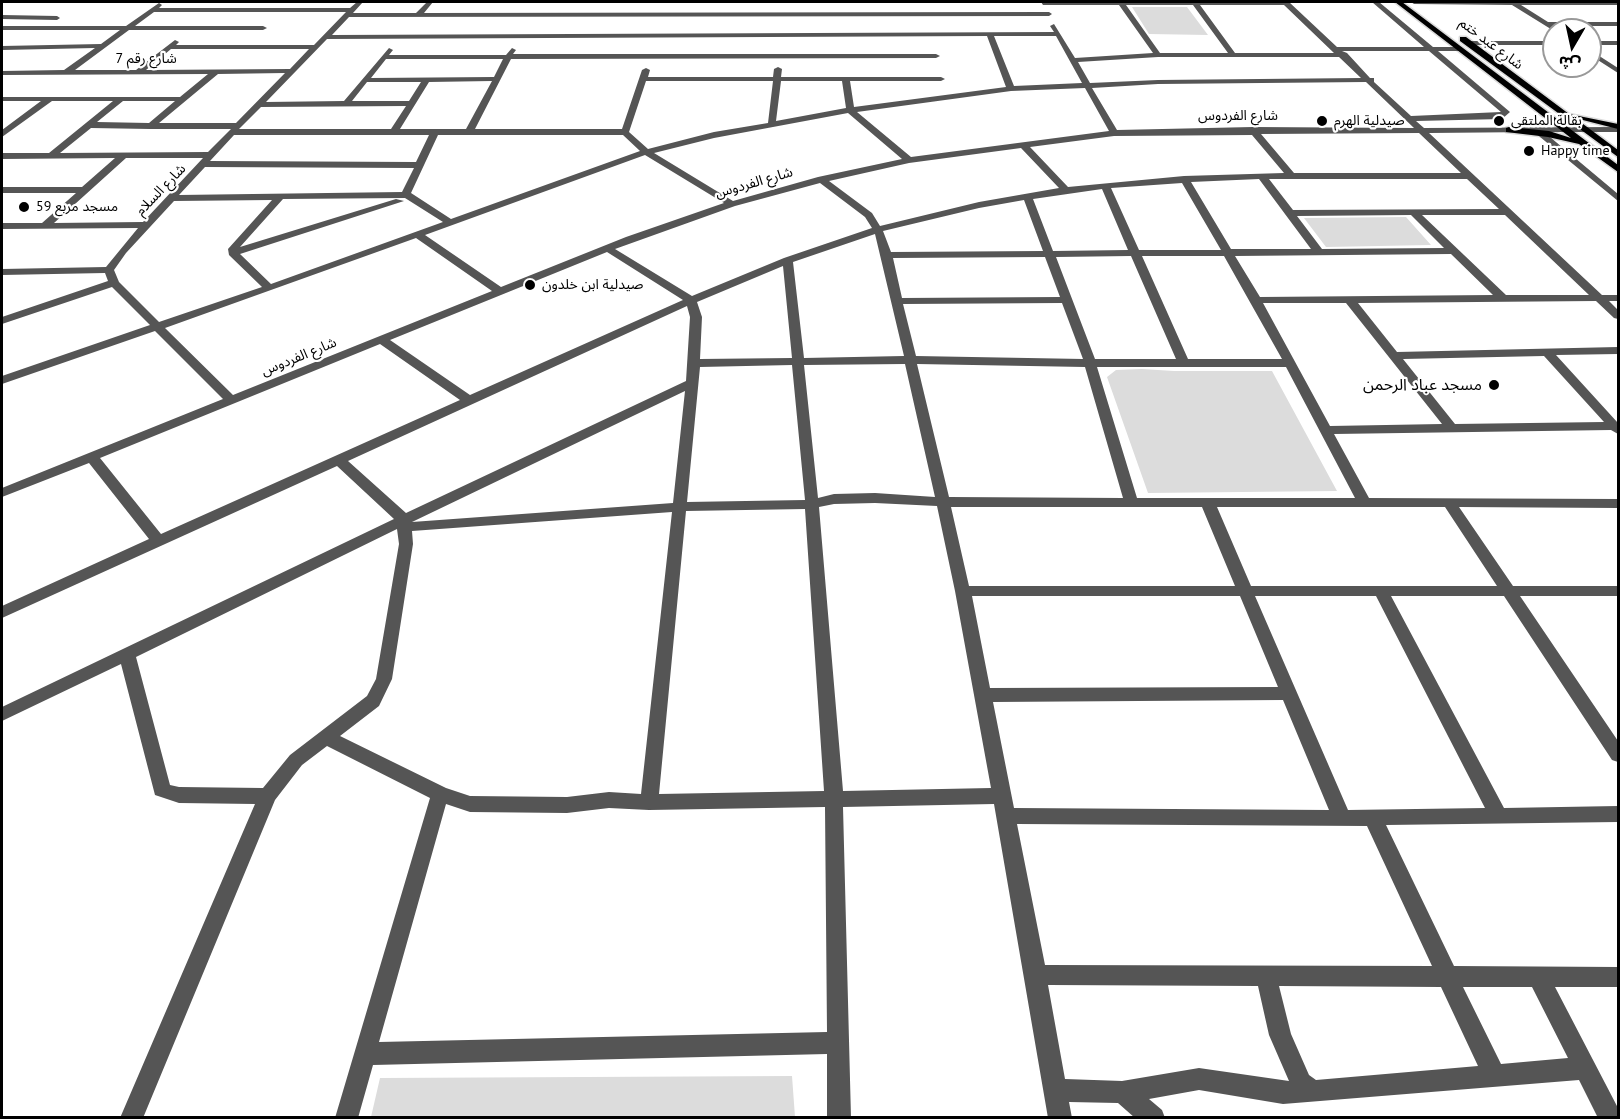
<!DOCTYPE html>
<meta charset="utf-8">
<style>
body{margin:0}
#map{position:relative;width:1620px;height:1119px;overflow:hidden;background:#fff;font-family:"PT Sans","Noto Sans Arabic",sans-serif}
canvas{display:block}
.frame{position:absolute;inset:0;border:3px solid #000;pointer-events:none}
.north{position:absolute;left:1542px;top:18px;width:60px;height:60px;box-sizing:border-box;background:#fff;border:2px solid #999;border-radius:50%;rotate:189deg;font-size:16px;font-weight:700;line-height:24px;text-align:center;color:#000}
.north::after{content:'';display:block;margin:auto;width:21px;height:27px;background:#000;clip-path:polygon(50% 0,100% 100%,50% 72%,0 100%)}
</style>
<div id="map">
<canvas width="1620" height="1119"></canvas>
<div class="frame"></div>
<div class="north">ش</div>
</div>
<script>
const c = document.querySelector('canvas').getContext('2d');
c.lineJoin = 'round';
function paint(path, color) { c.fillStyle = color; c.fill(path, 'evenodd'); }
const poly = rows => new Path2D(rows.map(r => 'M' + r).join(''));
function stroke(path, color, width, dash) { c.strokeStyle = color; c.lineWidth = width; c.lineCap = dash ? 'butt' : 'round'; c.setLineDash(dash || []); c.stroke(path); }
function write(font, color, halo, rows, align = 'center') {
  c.font = font + ' "PT Sans","Noto Sans Arabic",sans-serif'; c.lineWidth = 4.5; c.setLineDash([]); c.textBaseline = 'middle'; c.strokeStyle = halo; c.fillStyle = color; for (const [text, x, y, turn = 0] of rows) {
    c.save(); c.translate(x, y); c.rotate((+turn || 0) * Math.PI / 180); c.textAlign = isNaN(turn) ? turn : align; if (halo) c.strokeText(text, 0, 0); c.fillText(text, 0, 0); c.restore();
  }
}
const green = poly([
 [1132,7,1187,7,1208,35,1149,34],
 [1406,217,1431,245,1326,247,1304,218],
 [1142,369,1174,371,1272,371,1337,491,1148,493,1107,377,1116,370],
 [792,1076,795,1117,371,1117,380,1078]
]);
const minor = poly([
 [357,2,363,2,353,13,416,13,427,2,433,2,424,13,1049,12,1052,14,1049,16,349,17,332,35,1054,32,1050,26,1054,24,1075,58,1153,53,1119,5,1043,5,1041,2,1289,2,1337,47,1424,47,1372,2,1379,2,1433,47,1462,47,1459,51,1438,51,1510,112,1502,119,1416,121,1424,128,1618,127,1618,132,1544,132,1618,194,1618,201,1534,132,1429,133,1602,295,1618,295,1618,301,1609,301,1618,310,1618,319,1614,318,1596,301,1358,303,1397,352,1618,347,1618,354,1556,355,1618,423,1618,434,1611,430,1334,434,1369,498,1618,499,1618,508,1459,507,1513,586,1618,586,1618,596,1520,596,1618,741,1618,762,1612,760,1504,596,1391,596,1504,808,1618,806,1618,822,1386,825,1454,966,1618,967,1618,987,1555,987,1618,1108,1618,1118,1598,1118,1579,1080,1283,1104,1199,1090,1149,1099,1162,1110,1165,1118,1135,1118,1118,1103,1069,1102,1072,1118,1048,1118,994,804,843,807,851,1118,827,1118,827,1054,373,1065,358,1118,335,1118,430,798,327,746,302,765,275,800,143,1118,120,1118,255,804,179,803,155,795,121,664,2,721,2,707,394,519,337,466,2,618,2,606,149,539,89,463,2,497,2,488,223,399,155,331,2,384,2,376,150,325,112,287,2,324,2,317,108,281,105,273,2,275,2,269,106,267,138,228,2,229,2,223,42,223,76,193,2,193,2,187,82,187,115,158,2,159,2,153,49,153,113,101,52,101,2,137,2,130,41,101,2,101,2,97,180,97,208,74,2,75,2,71,64,70,95,48,2,50,2,46,101,44,120,30,2,30,2,26,126,26,159,3,162,5,159,8,350,8,357,2],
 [1126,5,1193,5,1228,53,1160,53,1126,5],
 [1200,5,1284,5,1334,53,1235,53,1200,5],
 [154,12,346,12,314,45,176,45,179,42,175,40,136,70,75,70,129,30,263,30,267,28,263,26,135,26,154,12],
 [987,36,1006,87,854,107,850,81,941,81,945,79,941,77,781,77,782,69,778,67,774,69,773,77,648,77,650,70,646,68,642,70,622,129,475,129,511,59,936,58,940,56,936,54,513,54,516,50,512,48,506,55,389,55,393,50,389,48,344,101,266,102,327,39,987,36],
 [994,36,1056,36,1082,83,1014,86,994,36],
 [171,49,309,49,290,69,146,70,171,49],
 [1342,51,1429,51,1501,112,1411,116,1374,82,1374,78,1370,78,1347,53,1342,51],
 [1158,57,1339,57,1361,78,1158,80,1090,83,1078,62,1158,57],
 [386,59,503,59,494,77,371,78,386,59],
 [285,73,236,123,159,123,218,74,285,73],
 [492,81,466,129,400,129,429,82,492,81],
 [646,81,773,81,768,123,714,132,648,149,629,132,646,81],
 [781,81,842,81,846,108,776,121,781,81],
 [367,82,421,82,409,101,352,101,367,82],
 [1366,82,1414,128,1253,127,1117,130,1092,88,1158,84,1366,82],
 [1085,88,1109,131,911,157,857,112,1011,91,1085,88],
 [123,101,175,101,149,123,97,122,123,101],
 [406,106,391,129,239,129,261,107,406,106],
 [848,113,902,159,818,177,733,201,654,153,714,138,848,113],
 [91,128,150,129,231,129,208,152,60,153,91,128],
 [1419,133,1461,173,1294,173,1261,134,1419,133],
 [234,135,429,135,416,162,210,161,234,135],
 [438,135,623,135,640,151,451,219,411,193,438,135],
 [1252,135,1284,173,1184,176,1068,187,1030,147,1114,136,1252,135],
 [1021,148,1059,188,979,202,880,226,872,213,829,181,909,163,1021,148],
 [645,155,724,203,626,237,501,287,425,235,645,155],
 [126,158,203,158,143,222,54,223,126,158],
 [205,167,414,168,402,192,179,195,205,167],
 [1259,179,1311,249,1231,249,1191,182,1259,179],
 [1269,179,1467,179,1499,209,1293,210,1269,179],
 [820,183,865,217,872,228,784,258,692,296,615,249,735,206,820,183],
 [1182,183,1221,250,1139,250,1111,188,1182,183],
 [1102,189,1128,250,1053,251,1033,199,1102,189],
 [405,198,443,222,271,284,240,254,404,201,396,199,240,247,283,199,405,198],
 [272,200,228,249,229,255,262,287,159,322,119,282,114,270,126,253,174,201,272,200],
 [1024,200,1043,251,891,252,883,231,979,208,1024,200],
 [1411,215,1444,248,1322,249,1297,216,1411,215],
 [1422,215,1505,215,1589,295,1506,295,1422,215],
 [875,234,904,356,804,358,793,262,875,234],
 [416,238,492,291,233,395,165,328,416,238],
 [607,252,683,300,470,395,390,340,607,252],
 [1451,254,1493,295,1260,297,1235,256,1451,254],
 [1131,256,1176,359,1095,359,1056,257,1131,256],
 [1142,256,1224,256,1282,359,1188,359,1142,256],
 [1045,257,1060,297,902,298,893,258,1045,257],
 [783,266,792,358,700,359,702,317,697,302,783,266],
 [1062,303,1083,359,916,356,903,304,1062,303],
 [1263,303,1346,303,1442,424,1330,426,1263,303],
 [687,306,690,317,686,381,406,513,348,461,687,306],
 [380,344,460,400,161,534,100,458,380,344],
 [1544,356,1604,422,1455,424,1403,359,1544,356],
 [905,364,935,497,875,493,834,494,818,498,804,365,905,364],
 [917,364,1085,367,1123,498,949,497,917,364],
 [792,365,805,500,687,502,700,367,792,365],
 [1097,367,1286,367,1355,498,1137,498,1097,367],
 [685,391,673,503,412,522,685,391],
 [875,503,937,506,955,591,991,788,843,791,819,507,834,504,875,503],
 [951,507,1202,507,1235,586,969,586,951,507],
 [1217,507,1445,507,1497,586,1251,586,1217,507],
 [805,509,824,791,659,794,686,511,805,509],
 [672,512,641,794,609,792,567,797,470,796,446,788,340,736,379,706,392,679,413,544,412,531,672,512],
 [397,529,399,544,376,679,367,696,290,755,263,788,179,787,170,785,136,657,397,529],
 [972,596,1240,596,1278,687,990,688,972,596],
 [1255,596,1376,596,1485,808,1348,810,1255,596],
 [1283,700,1329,810,1014,808,993,702,1283,700],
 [446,804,470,812,567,813,609,808,649,810,825,807,827,1032,379,1042,446,804],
 [1017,824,1367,826,1432,966,1045,965,1017,824],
 [1048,985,1258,986,1269,1035,1289,1081,1199,1068,1122,1081,1065,1079,1048,985],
 [1279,986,1441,987,1478,1066,1316,1080,1309,1075,1291,1034,1279,986],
 [1463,987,1532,987,1568,1058,1501,1064,1463,987],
 [1411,2,1618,2,1618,5,1521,5,1548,22,1618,22,1618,26,1554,26,1558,29,1554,31,1512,5,1414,4,1411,2],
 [2,15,57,16,60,18,57,20,2,19,2,15],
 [1465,41,1554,41,1554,45,1468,45,1465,41],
 [1590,41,1618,41,1618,45,1590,45,1590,41],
 [1590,50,1618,68,1618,73,1590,55,1590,50]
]);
const major = poly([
 [1395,2,1402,2,1618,165,1618,172,1579,144,1548,137,1506,132,1506,128,1509,127,1549,131,1571,138,1395,2],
 [1460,37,1466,37,1569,114,1618,124,1618,129,1575,118,1618,150,1618,157,1460,41,1460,37]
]);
const markers = [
 [1322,121,6,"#000"],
 [1499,121,6,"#000"],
 [1529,151,6,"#000"],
 [24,207,6,"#000"],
 [530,285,6,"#000"],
 [1494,385,6,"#000"]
];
const farStreetnames = [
 ["شارع عبد ختم",1491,44,37],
 ["شارع رقم 7",146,59],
 ["شارع الفردوس",1238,116],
 ["شارع الفردوس",754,183,-16],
 ["شارع السلام",161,190,-46],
 ["شارع الفردوس",299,357,-22]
];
const farPoinames = [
 ["صيدلية الهرم",1334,121],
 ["بقالة الملتقى",1511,121],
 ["Happy time",1541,151],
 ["مسجد مربع 59",36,207],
 ["صيدلية ابن خلدون",542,285]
];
const poiNames = [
 ["مسجد عباد الرحمن",1482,385]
];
paint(green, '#dcdcdc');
stroke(major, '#dbdbdb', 3);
paint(minor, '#555');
paint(major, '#000');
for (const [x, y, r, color] of markers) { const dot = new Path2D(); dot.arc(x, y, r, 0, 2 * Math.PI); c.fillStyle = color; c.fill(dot); stroke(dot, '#fff', 2); }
write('14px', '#000', '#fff', farStreetnames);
write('14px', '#000', '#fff', farPoinames, 'left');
write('16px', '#000', '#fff', poiNames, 'right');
</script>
